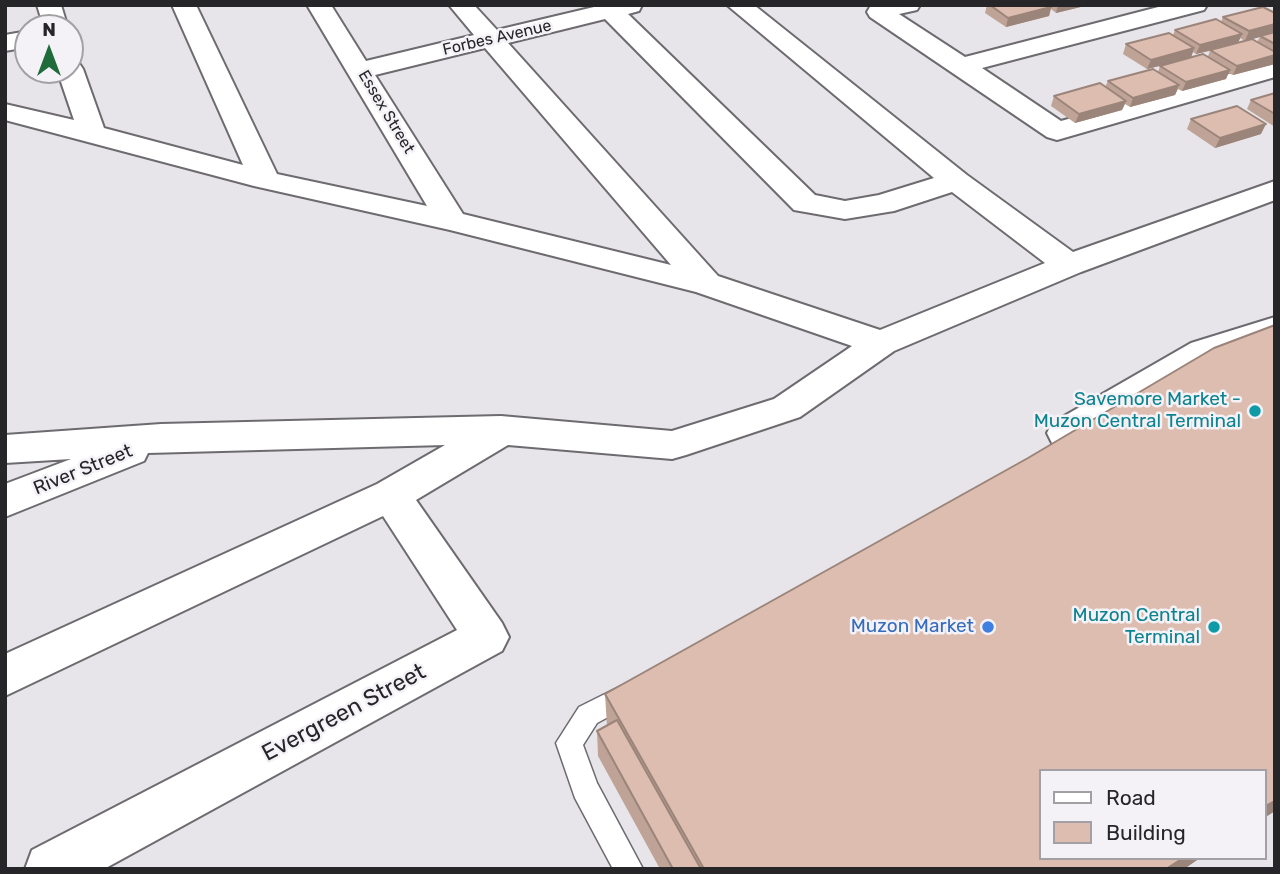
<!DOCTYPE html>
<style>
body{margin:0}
#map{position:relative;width:1280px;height:874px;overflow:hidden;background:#e7e5ea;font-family:Rubik,sans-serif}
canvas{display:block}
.frame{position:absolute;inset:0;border:7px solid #262628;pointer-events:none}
.legend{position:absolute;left:1039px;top:769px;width:228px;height:91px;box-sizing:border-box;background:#f4f2f7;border:2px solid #a2a0a4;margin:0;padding:9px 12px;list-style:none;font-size:21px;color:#262628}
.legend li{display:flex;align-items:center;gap:14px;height:35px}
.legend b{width:35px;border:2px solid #a2a0a4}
.north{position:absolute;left:14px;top:14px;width:70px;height:70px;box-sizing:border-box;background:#f4f2f7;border:2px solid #a2a0a4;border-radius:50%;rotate:0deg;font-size:19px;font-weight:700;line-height:28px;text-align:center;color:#262628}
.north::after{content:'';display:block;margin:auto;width:24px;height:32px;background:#1f6b39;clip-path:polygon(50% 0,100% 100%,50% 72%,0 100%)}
</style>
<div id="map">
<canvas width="1280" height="874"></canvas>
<div class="frame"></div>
<ul class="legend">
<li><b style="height:9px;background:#fff"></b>Road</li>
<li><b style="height:19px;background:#ddbdaf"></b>Building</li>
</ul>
<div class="north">N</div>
</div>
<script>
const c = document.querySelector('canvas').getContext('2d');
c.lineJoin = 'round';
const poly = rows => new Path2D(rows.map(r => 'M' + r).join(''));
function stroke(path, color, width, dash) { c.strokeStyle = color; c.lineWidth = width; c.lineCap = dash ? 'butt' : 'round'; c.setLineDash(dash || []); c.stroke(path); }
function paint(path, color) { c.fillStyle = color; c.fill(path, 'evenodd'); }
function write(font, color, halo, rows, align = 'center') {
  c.font = font + ' Rubik,sans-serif'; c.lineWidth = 5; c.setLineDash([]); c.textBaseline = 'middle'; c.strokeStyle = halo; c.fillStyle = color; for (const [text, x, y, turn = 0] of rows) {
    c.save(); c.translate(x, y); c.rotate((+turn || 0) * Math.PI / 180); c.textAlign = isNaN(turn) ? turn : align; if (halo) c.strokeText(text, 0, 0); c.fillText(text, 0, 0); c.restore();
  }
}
const service = poly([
 [629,682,638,685,642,693,638,701,597,723,583,745,597,783,643,869,613,869,575,798,556,743,579,707,629,682]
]);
const minor = poly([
 [37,5,61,5,68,28,44,28,37,5],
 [172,5,196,5,277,174,427,206,307,5,331,5,366,61,474,35,449,5,474,5,497,30,594,7,593,5,642,5,639,11,628,14,815,195,845,201,879,195,934,178,727,5,754,5,967,175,1073,252,1275,181,1275,200,1081,272,894,351,800,417,686,455,672,459,508,445,416,500,502,623,509,637,502,651,104,869,25,869,32,850,457,630,383,516,5,696,5,654,377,484,445,445,148,453,144,461,5,517,5,484,71,459,5,463,5,435,161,424,501,416,672,431,774,399,852,346,696,292,450,230,254,186,5,120,5,104,74,120,57,70,70,70,70,61,79,63,83,69,104,128,243,165,172,5],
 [605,19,794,210,845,219,894,211,952,192,1045,263,880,330,718,276,508,43,605,19],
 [485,48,671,265,463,214,375,75,485,48],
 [877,5,920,5,917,10,899,14,965,57,1166,5,1207,5,1204,10,982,68,1061,121,1275,61,1275,77,1057,140,1047,137,870,17,867,12,870,7,877,5],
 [28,31,28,47,5,51,5,35,28,31],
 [1275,317,1275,341,1217,361,1080,443,1066,447,1052,443,1047,433,1052,423,1191,343,1275,317]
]);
const wall = poly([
 [987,5,1089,5,1056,13,1051,9,1049,16,1006,27,985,13],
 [1275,13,1275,64,1233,75,1228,73,1226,79,1182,91,1178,89,1175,95,1130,107,1125,104,1122,110,1075,123,1051,106,1054,96,1105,87,1108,81,1158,72,1160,66,1147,69,1123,54,1126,44,1173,35,1175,30,1221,22,1223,17],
 [1260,37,1257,42,1238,43,1240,38,1245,41],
 [1210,51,1208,56,1191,57,1193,52,1196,54],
 [1275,93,1275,127,1247,109,1251,100],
 [1191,119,1261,134,1215,148,1187,129],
 [1275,325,1275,811,1264,818,1264,771,1040,858,1200,858,1184,869,660,869,598,756,597,731,607,726,605,694]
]);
const shadedWall = poly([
 [1058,5,1089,5,1056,13],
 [1051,7,1049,16,1006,27,1008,18],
 [1275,24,1275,33,1245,41,1249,31],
 [1242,34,1238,43,1196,54,1200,45],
 [1194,48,1191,58,1147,69,1151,60],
 [1275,55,1275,64,1233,75,1237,66],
 [1230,70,1226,79,1182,91,1186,82],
 [1179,85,1175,95,1130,107,1133,98],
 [1126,101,1122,110,1075,123,1079,114],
 [1266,124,1261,134,1215,148,1220,138],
 [1275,801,1275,811,1264,818,1264,807],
 [1183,858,1200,858,1184,869,1166,869]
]);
const building = poly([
 [990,5,1048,5,1051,7,1008,18,990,5],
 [1263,7,1275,13,1275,24,1249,31,1223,17,1263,7],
 [1216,19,1242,34,1200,45,1175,30,1216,19],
 [1275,32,1275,44,1260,36,1275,32],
 [1169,33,1194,48,1151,60,1126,44,1169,33],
 [1252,39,1275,52,1275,55,1237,66,1210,50,1252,39],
 [1203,54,1230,70,1186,82,1160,66,1203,54],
 [1153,69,1179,85,1133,98,1108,81,1153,69],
 [1100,83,1126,101,1079,114,1054,96,1100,83],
 [1275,93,1275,114,1251,100,1275,93],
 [1237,106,1266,124,1220,138,1191,119,1237,106],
 [1275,325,1275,801,1264,807,1264,771,1040,771,1040,858,1183,858,1166,869,704,869,605,694,1028,458,1214,348,1275,325],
 [617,720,701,869,673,869,597,731,617,720]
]);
const markers = [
 [1255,411,7,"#0f9aa8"],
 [988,627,7,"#3f7fe0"],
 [1214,627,7,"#0f9aa8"]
];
const farStreetnames = [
 ["Forbes Avenue",497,38,-13],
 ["Essex Street",386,112,59]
];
const cultureNames = [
 ["Savemore Market -",1241,400],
 ["Muzon Central Terminal",1241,422],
 ["Muzon Central",1200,616],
 ["Terminal",1200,638]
];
const streetNames = [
 ["River Street",83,470,-22]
];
const shopNames = [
 ["Muzon Market",974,627]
];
const nearStreetnames = [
 ["Evergreen Street",344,713,-28]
];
stroke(service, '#6d6b6f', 3);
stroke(minor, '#6d6b6f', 4);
paint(service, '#fff');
paint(minor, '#fff');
paint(wall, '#bea396');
paint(shadedWall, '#9b847a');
paint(building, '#ddbdaf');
stroke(building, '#9b847a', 2);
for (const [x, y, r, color] of markers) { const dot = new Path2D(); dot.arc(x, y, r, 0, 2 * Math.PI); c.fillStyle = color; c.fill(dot); stroke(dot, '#f4f2f7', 2.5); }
write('16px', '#262628', '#f4f2f7', farStreetnames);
write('19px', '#0d838f', '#f4f2f7', cultureNames, 'right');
write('19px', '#262628', '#f4f2f7', streetNames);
write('19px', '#366cbe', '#f4f2f7', shopNames, 'right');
write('23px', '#262628', '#f4f2f7', nearStreetnames);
</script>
